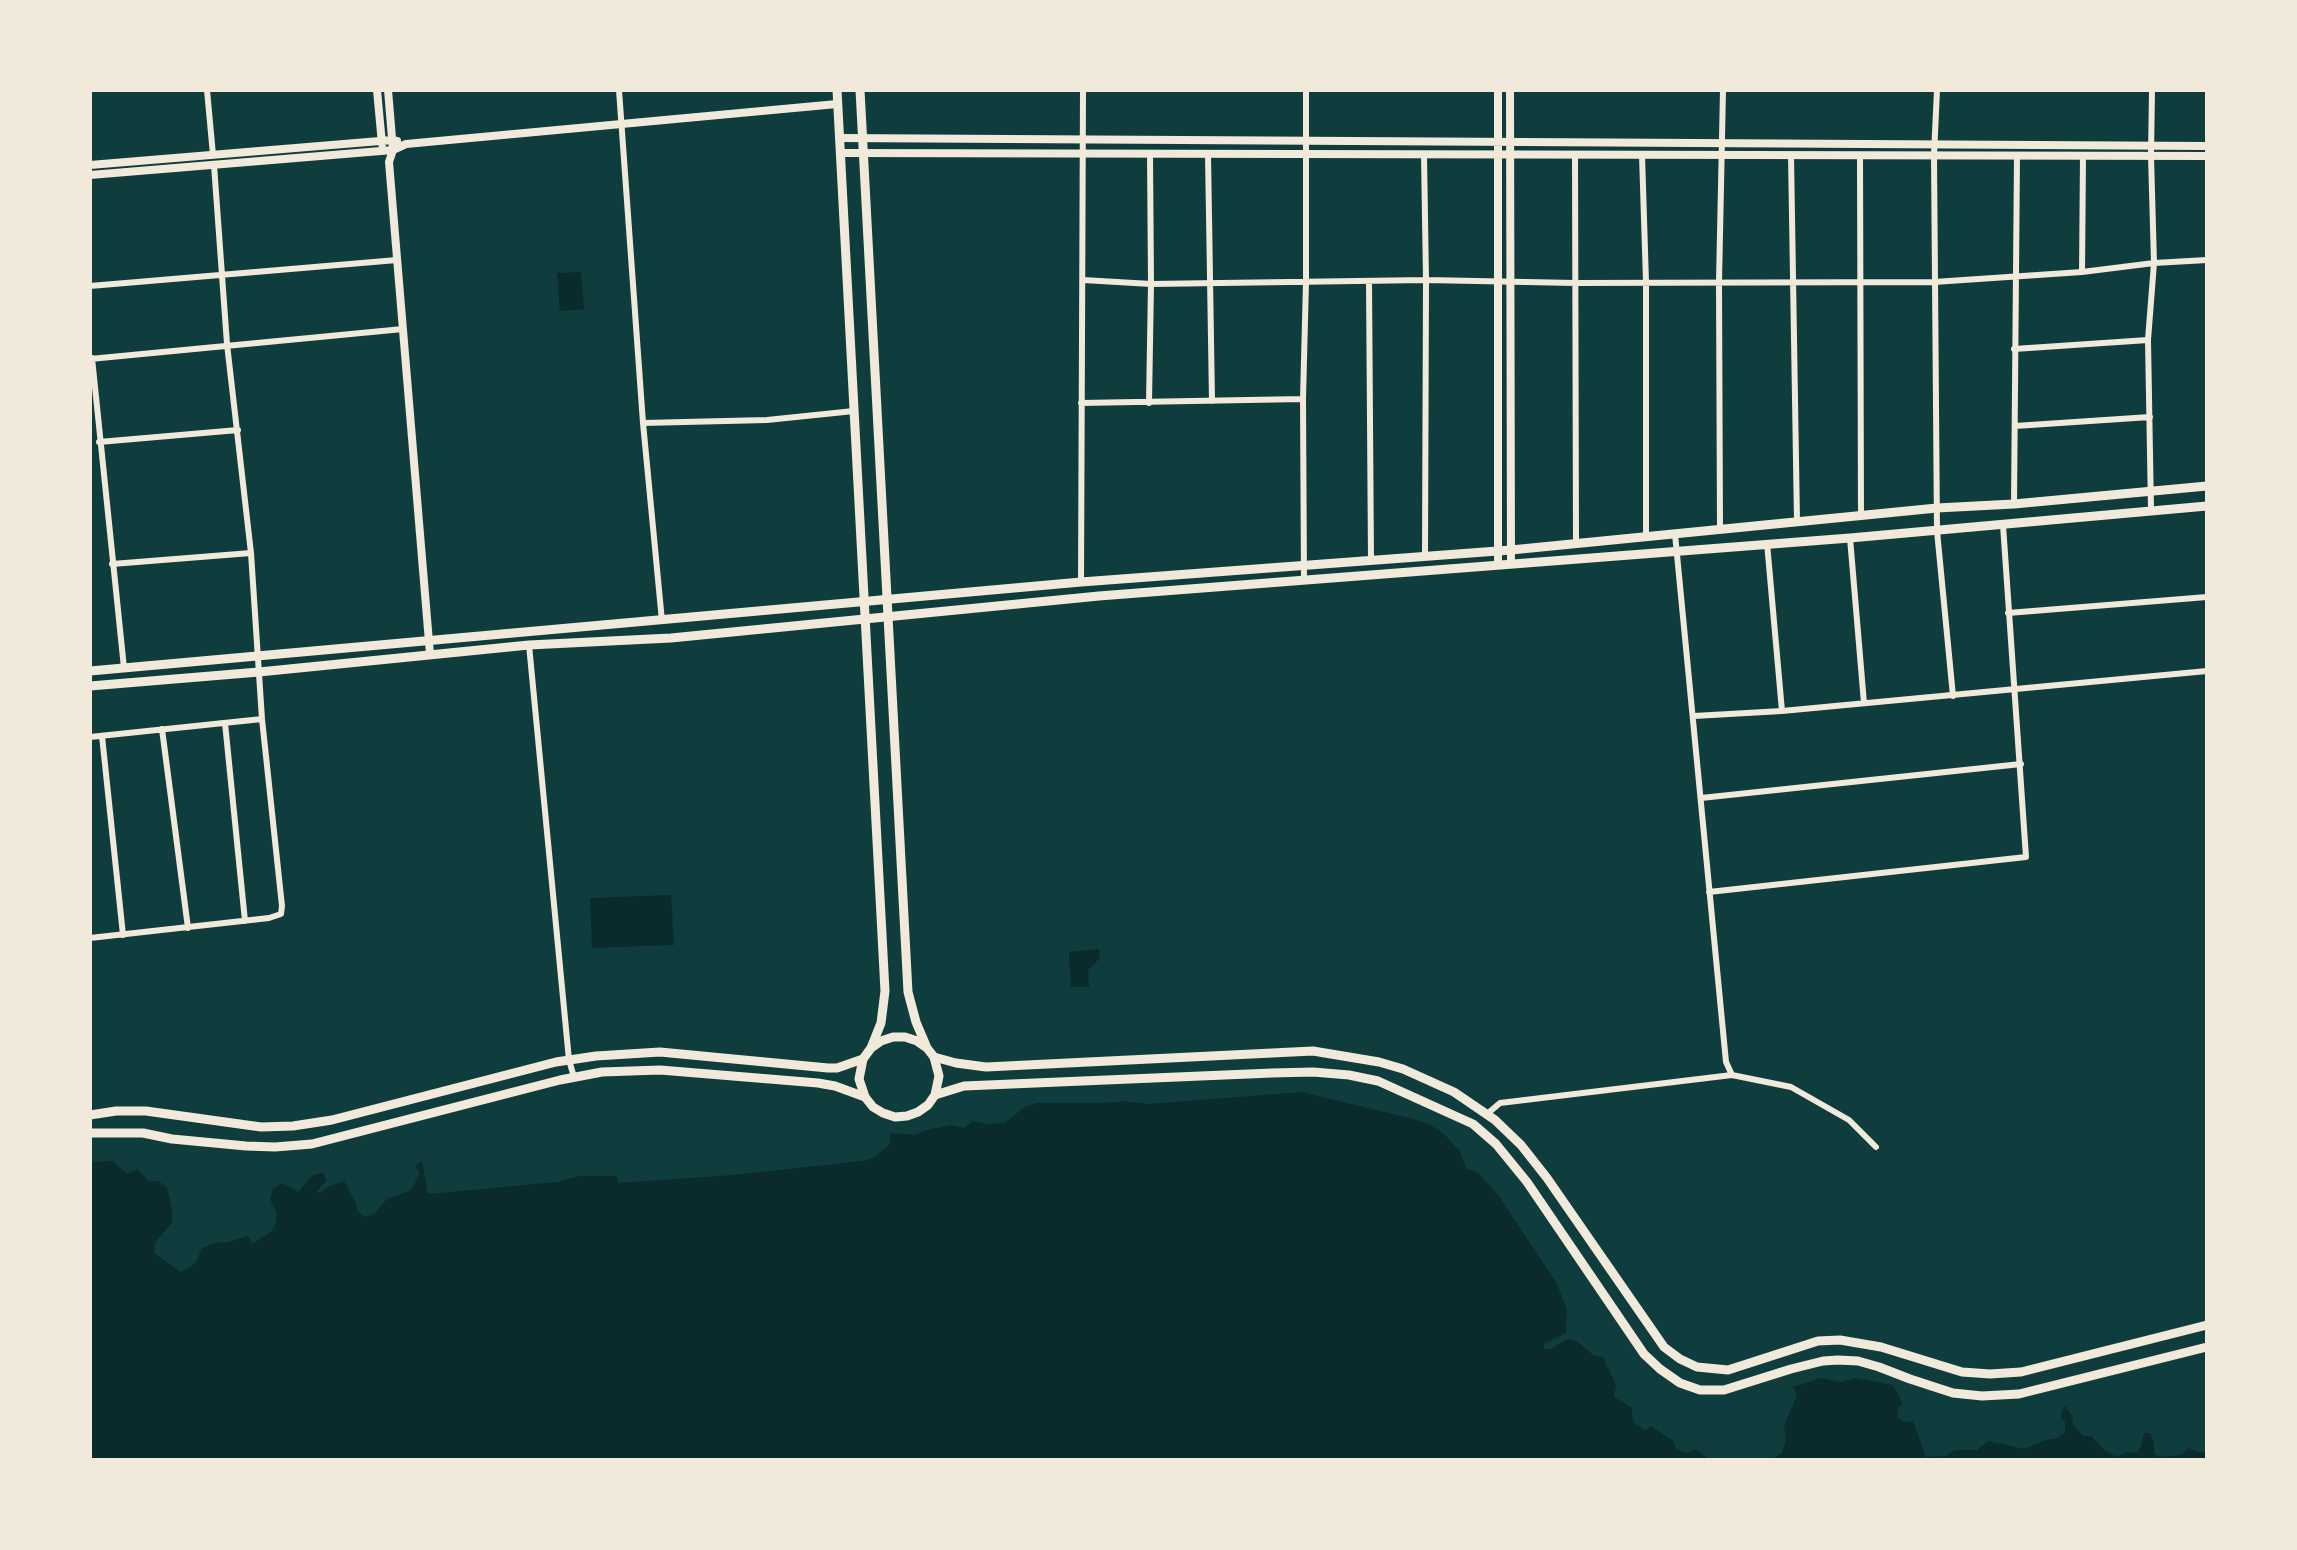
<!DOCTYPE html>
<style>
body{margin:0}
#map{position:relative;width:2297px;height:1550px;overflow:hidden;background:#0f3d3e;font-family:"Fira Sans",sans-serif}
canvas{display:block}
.frame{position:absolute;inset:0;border:92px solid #f1e9da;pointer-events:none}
</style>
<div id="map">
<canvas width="2297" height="1550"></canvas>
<div class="frame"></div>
</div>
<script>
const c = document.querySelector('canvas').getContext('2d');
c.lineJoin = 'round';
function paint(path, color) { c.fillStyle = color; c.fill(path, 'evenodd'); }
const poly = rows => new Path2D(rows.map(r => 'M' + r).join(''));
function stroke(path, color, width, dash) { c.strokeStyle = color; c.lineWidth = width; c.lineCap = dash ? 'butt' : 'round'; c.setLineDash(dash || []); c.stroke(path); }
const water = poly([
 [581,272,584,309,560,311,557,273],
 [671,895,674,945,592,948,590,898],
 [1099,949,1100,958,1088,970,1089,987,1071,987,1069,952],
 [1302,1092,1417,1120,1429,1124,1444,1134,1459,1150,1467,1169,1477,1172,1499,1196,1557,1284,1567,1310,1566,1333,1544,1344,1544,1349,1550,1349,1567,1339,1577,1341,1593,1355,1603,1357,1616,1385,1614,1397,1632,1408,1632,1417,1636,1425,1646,1430,1651,1426,1673,1441,1677,1450,1687,1453,1695,1449,1710,1460,90,1460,90,1162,112,1161,127,1174,137,1169,149,1181,158,1181,167,1187,172,1210,172,1223,155,1242,154,1253,181,1272,191,1267,198,1259,201,1249,214,1243,228,1242,247,1236,253,1243,271,1232,276,1223,277,1213,270,1199,273,1189,282,1183,298,1192,313,1175,322,1173,327,1180,316,1192,321,1193,325,1188,344,1181,356,1203,358,1212,365,1217,374,1214,387,1199,411,1190,420,1174,415,1166,422,1161,428,1194,557,1182,580,1176,617,1176,618,1183,733,1175,862,1161,873,1158,889,1145,891,1133,915,1135,927,1130,951,1125,964,1128,973,1121,987,1124,1004,1123,1025,1107,1036,1103,1104,1103,1126,1101,1148,1104],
 [1821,1378,1841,1382,1856,1378,1893,1385,1903,1404,1898,1407,1897,1416,1904,1422,1913,1421,1926,1457,1946,1456,1955,1450,1977,1450,1988,1441,2025,1449,2046,1440,2058,1438,2065,1433,2065,1422,2060,1416,2065,1406,2073,1417,2072,1421,2074,1427,2084,1436,2091,1436,2104,1450,2117,1457,2126,1452,2136,1453,2141,1447,2144,1433,2149,1433,2154,1441,2154,1454,2159,1457,2182,1455,2188,1448,2202,1453,2207,1451,2207,1460,1770,1460,1782,1453,1786,1440,1784,1426,1797,1395,1793,1387]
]);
const minor = poly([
 [207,90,213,155],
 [619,90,643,423,662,621],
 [1937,90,1934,155,1937,531,1953,696],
 [1208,154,1212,401],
 [1424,154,1426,280,1425,555],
 [1575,155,1576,543],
 [1642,155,1646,282,1646,537],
 [1791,155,1797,521],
 [1860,155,1861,516],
 [2082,272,2083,156],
 [1083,280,1151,284,1426,280,1576,283,1934,282,2082,272,2154,263,2207,260],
 [1369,281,1371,560],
 [90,286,397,260],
 [2014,349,2148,340],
 [92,358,124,668],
 [90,359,403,329],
 [1081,403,1303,399],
 [1149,403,1151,284,1150,154],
 [643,423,767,420,854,411],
 [2015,426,2150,417],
 [99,442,238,430],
 [2014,504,2017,156],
 [2151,510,2148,340,2154,263,2151,156,2152,90],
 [1720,529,1719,282,1723,90],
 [1675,534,1726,1062,1732,1075],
 [1850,538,1864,703],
 [1767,543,1782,711],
 [112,564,251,553],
 [1304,580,1303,399,1306,282,1306,90],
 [1081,582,1083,90],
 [2008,613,2207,597],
 [529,645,569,1060,574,1077],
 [1694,716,1782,711,2207,671],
 [225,723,245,921],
 [162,729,188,928],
 [102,736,123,935],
 [90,737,262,719],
 [1701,798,2021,764],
 [1709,892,2026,857,2003,525],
 [90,938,269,918,281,914,282,906,262,719,251,553,227,344,214,165],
 [1487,1114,1500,1103,1732,1075,1791,1087,1849,1120,1876,1147]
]);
const tertiary = poly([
 [377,90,382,144],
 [388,90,393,150,389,162,430,654],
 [1498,90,1498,565],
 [1510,90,1511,564],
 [839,138,2207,146],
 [840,153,2207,156],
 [90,165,392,140,397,141],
 [90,175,393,150,406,144,837,104]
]);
const secondary = poly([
 [90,671,1081,582,1511,550,1937,508,2014,504,2207,486],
 [90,686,259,672,529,645,671,638,1099,596,1850,538,2207,506],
 [934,1057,956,1063,986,1067,1313,1051,1379,1062,1403,1069,1454,1092,1495,1120,1521,1145,1547,1178,1664,1347,1680,1359,1697,1367,1728,1370,1818,1341,1840,1340,1881,1347,1962,1372,1990,1374,2021,1372,2207,1325],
 [935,1095,964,1086,1272,1073,1313,1072,1349,1075,1378,1081,1473,1124,1496,1144,1527,1182,1644,1354,1660,1369,1680,1383,1700,1390,1724,1390,1791,1369,1823,1361,1838,1360,1858,1361,1879,1367,1910,1379,1953,1393,1982,1396,2019,1394,2207,1347],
 [90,1115,116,1111,146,1111,261,1127,293,1126,332,1120,556,1062,596,1056,660,1052,828,1068,837,1068,863,1059],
 [90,1133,143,1133,172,1139,246,1146,275,1147,312,1144,560,1080,602,1072,660,1070,818,1083,835,1086,865,1097]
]);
const primary = poly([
 [837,90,885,991,881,1023,871,1048],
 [860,90,908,992,916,1022,927,1048,934,1057,939,1076,935,1095,928,1105,918,1112,907,1116,895,1117,883,1113,873,1107,865,1097,859,1079,863,1059,871,1048,881,1041,893,1037,905,1037,917,1041,927,1048]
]);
paint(water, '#0a2a2b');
stroke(minor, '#f1e9da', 6);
stroke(tertiary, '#f1e9da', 8);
stroke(secondary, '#f1e9da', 9);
stroke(primary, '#f1e9da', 9);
</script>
